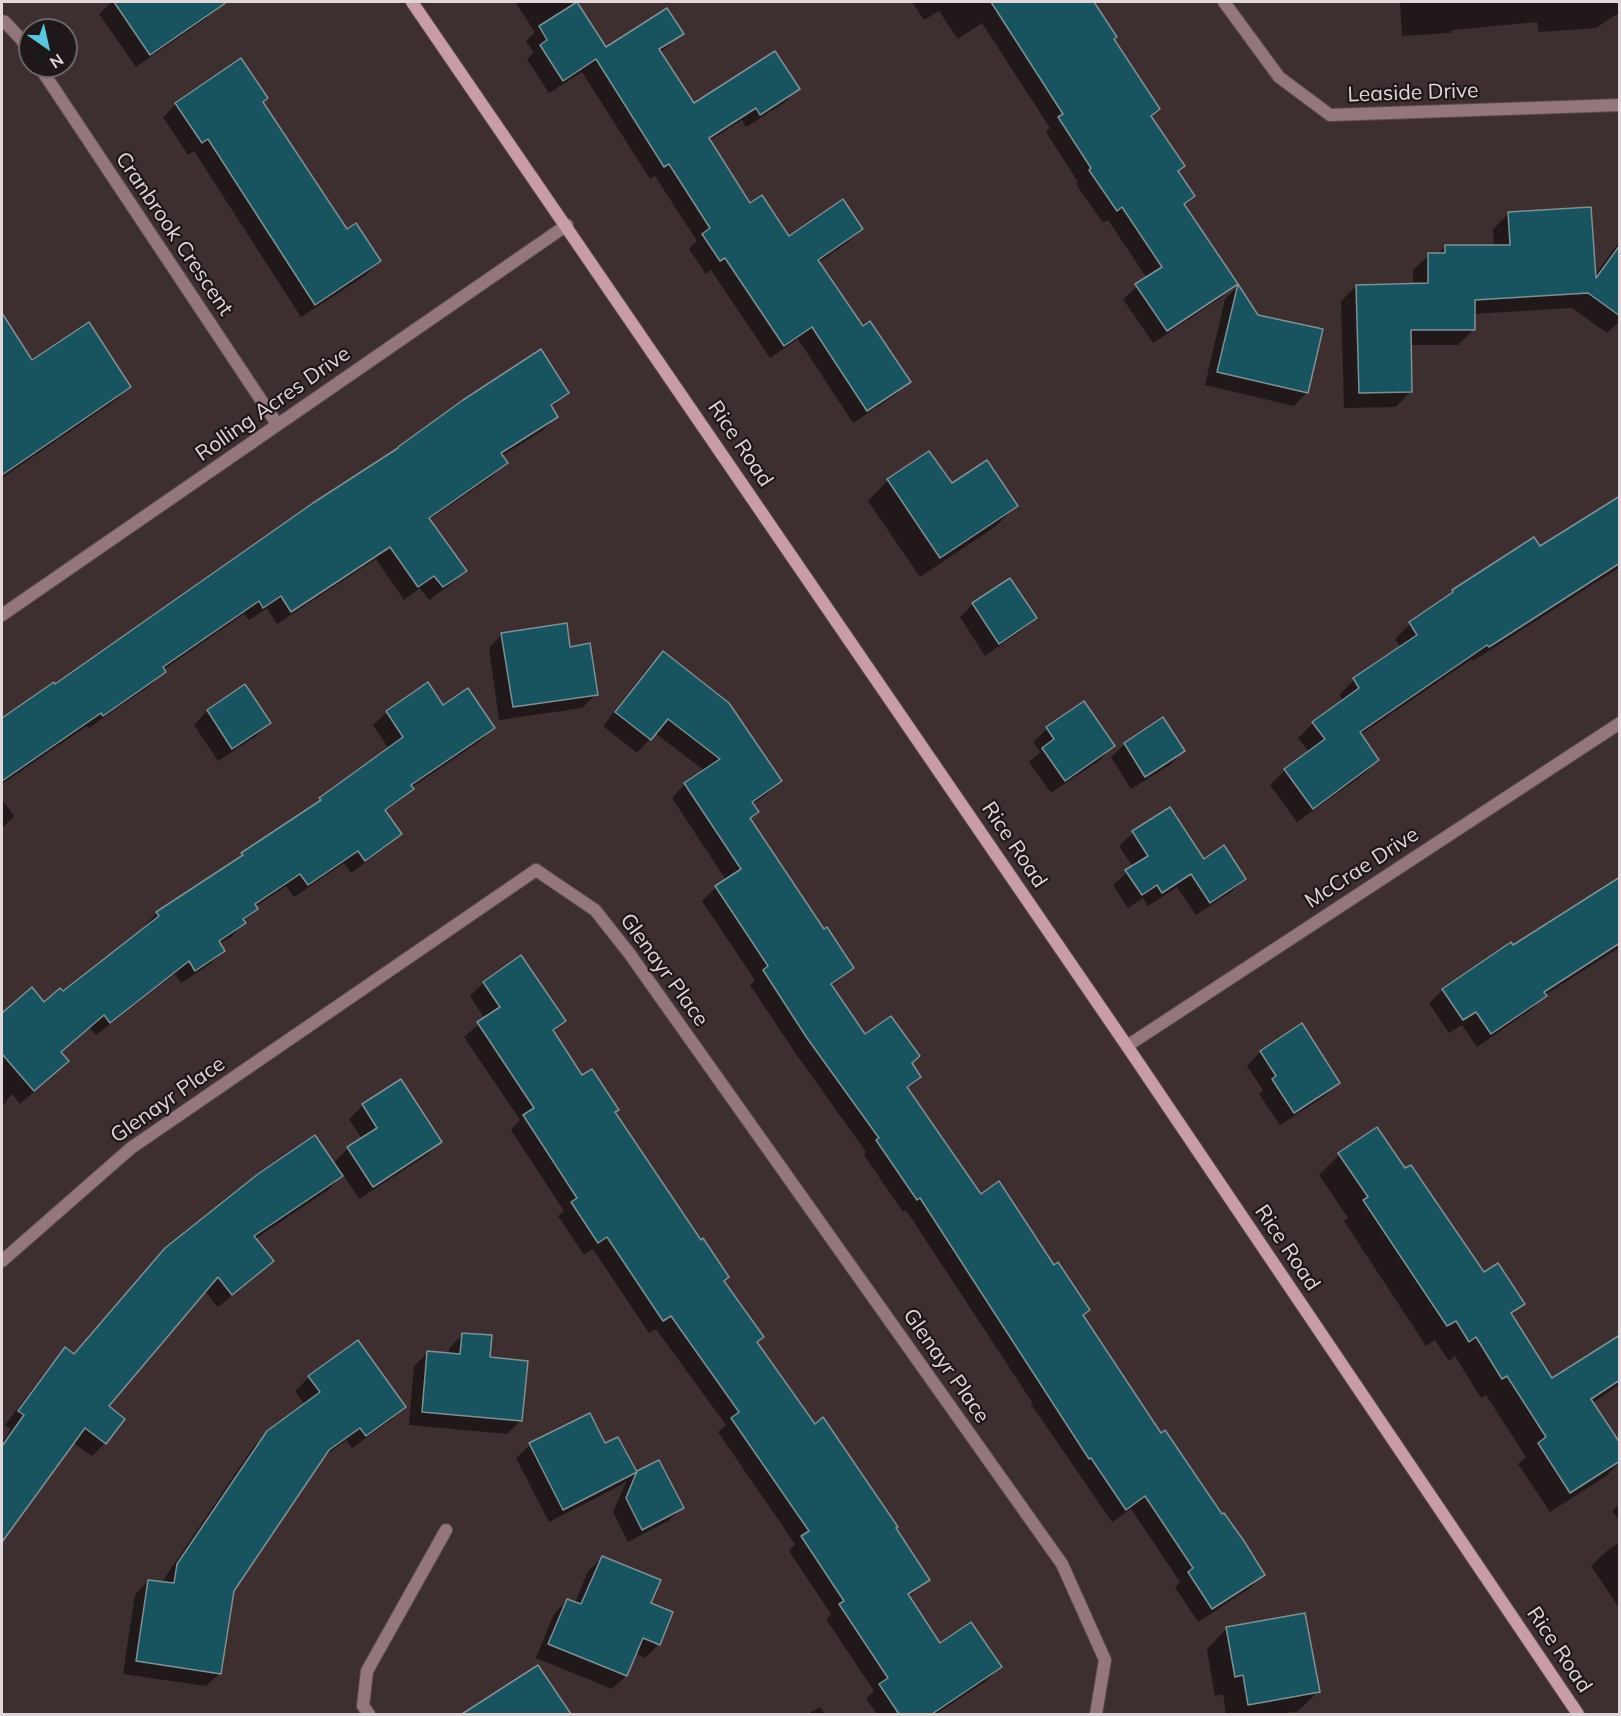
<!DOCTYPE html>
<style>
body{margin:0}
#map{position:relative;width:1621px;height:1716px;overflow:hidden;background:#3d2e30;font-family:Mulish,sans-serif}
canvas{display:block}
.frame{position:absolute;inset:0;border:3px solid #e1d7d8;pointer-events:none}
.north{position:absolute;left:18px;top:18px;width:60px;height:60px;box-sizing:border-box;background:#1f1819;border:2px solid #6d6465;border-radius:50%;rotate:146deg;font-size:16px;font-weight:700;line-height:24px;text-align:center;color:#e1d7d8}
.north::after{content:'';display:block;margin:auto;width:21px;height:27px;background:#56c9e0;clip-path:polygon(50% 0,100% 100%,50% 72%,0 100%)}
</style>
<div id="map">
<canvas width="1621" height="1716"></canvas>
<div class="frame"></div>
<div class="north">N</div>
</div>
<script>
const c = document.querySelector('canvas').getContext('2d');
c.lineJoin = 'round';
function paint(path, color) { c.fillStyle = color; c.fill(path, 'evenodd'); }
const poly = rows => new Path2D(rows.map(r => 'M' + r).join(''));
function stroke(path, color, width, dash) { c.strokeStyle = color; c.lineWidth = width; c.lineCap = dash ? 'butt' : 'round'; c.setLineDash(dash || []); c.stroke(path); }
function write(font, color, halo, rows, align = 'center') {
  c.font = font + ' Mulish,sans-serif'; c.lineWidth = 4.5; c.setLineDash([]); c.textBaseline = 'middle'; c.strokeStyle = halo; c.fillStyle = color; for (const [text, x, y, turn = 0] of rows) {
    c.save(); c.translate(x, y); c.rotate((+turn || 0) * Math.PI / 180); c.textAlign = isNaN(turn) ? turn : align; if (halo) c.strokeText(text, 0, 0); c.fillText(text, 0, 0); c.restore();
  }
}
const shadow = poly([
 [112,2,214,2,218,7,204,20,136,67,99,14],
 [515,2,575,2,605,49,682,33,660,53,693,105,798,89,784,103,746,127,742,120,709,141,750,205,789,238,862,229,848,242,818,263,862,328,909,382,895,395,853,423,798,339,770,358,711,270,706,274,689,249,697,241,655,176,650,179,582,72,549,93,527,59,534,53,526,41,535,32],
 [912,2,1028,2,1031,6,1038,2,1076,2,1080,8,1092,2,1115,37,1113,39,1158,109,1150,118,1183,166,1177,172,1193,196,1183,206,1236,284,1222,297,1153,343,1123,299,1147,278,1108,220,1103,223,1076,184,1078,182,1046,132,1050,128,982,23,958,39,939,11,924,20],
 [1400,2,1620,2,1620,12,1596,28,1539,32,1537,22,1453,30,1450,33,1402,36],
 [262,103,346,231,379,261,366,275,301,317,194,151,188,155,163,117,176,104],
 [1508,214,1594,276,1620,241,1620,321,1607,333,1572,308,1473,314,1473,330,1458,345,1410,345,1411,391,1396,407,1344,408,1341,301,1356,286,1413,285,1413,270,1429,255,1437,255,1445,247,1494,247,1493,229],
 [1238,287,1307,392,1294,406,1205,385,1225,299],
 [2,316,32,362,129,387,116,400,2,478],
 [567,393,551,408,556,417,543,430,502,456,506,462,493,476,429,520,465,571,451,584,429,600,420,588,404,600,376,559,277,624,267,608,249,620,244,614,163,670,164,672,151,685,89,728,87,726,2,784,2,720,54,684,55,686],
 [888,480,951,486,1016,506,996,526,920,577,868,501],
 [1620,498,1620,567,1473,661,1472,659,1360,735,1377,760,1363,775,1297,822,1270,785,1285,770,1309,752,1298,738,1313,723,1344,701,1339,695,1354,680,1401,648,1395,639,1410,624,1444,600,1453,591,1533,539,1539,548],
 [973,604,1035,618,1021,631,985,656,960,617],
 [502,634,569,648,596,694,582,708,499,720,489,648],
 [663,652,780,781,766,795,752,804,757,812,749,819,824,931,852,968,831,987,865,1036,910,1064,919,1076,906,1089,980,1196,1082,1316,1161,1435,1263,1575,1250,1588,1198,1622,1175,1587,1180,1582,1131,1509,1112,1522,1031,1404,1032,1402,906,1210,903,1212,864,1155,866,1152,794,1051,750,985,755,980,702,901,716,887,726,880,672,798,685,784,705,771,655,733,637,753,603,726,649,666],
 [245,686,269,723,256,736,218,761,194,725,207,711],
 [1083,703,1113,746,1100,760,1051,793,1029,762,1040,752,1033,742,1047,729],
 [443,707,493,728,480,741,411,788,398,802,384,812,400,834,386,847,351,873,344,863,294,897,286,886,255,907,256,909,243,921,244,923,231,937,219,944,224,951,210,964,181,983,175,974,96,1035,90,1028,60,1053,67,1061,54,1074,20,1104,12,1094,2,1106,2,1015,31,989,44,1004,62,993,145,928,144,926,157,913,233,863,242,854,311,808,320,799,389,749,373,725,387,712],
 [1125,744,1183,751,1170,765,1131,789,1111,757],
 [2,799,14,816,2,828],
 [1169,809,1203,861,1245,879,1231,892,1196,915,1177,887,1148,906,1143,898,1128,908,1113,885,1133,867,1119,846,1133,833],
 [1620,879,1620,947,1545,995,1532,1009,1477,1047,1462,1025,1449,1033,1429,1003,1443,990],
 [521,957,564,1021,553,1032,582,1077,614,1113,722,1282,756,1343,814,1426,895,1528,928,1579,908,1597,940,1645,1000,1667,986,1681,936,1714,877,1714,866,1699,874,1691,826,1619,831,1614,789,1551,795,1544,718,1432,726,1425,656,1329,649,1333,593,1249,584,1255,558,1216,564,1211,511,1130,520,1120,464,1037,485,1019,470,996,483,983],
 [1301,1026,1338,1083,1325,1096,1280,1125,1259,1094,1263,1090,1247,1066,1260,1052],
 [401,1081,440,1142,427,1155,359,1199,343,1174,328,1190,255,1239,272,1261,259,1274,218,1307,205,1291,106,1406,105,1443,92,1456,72,1442,2,1539,2,1443,11,1429,5,1425,52,1363,65,1349,73,1355,166,1249,333,1164,348,1148,362,1139,349,1119,363,1105],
 [1339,1155,1405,1170,1484,1274,1523,1304,1511,1316,1552,1380,1620,1345,1620,1384,1592,1403,1620,1445,1620,1462,1606,1476,1550,1512,1518,1464,1526,1457,1486,1395,1481,1398,1455,1356,1449,1361,1435,1340,1426,1346,1344,1221,1348,1218,1319,1175],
 [463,1334,488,1359,521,1420,507,1434,409,1425,414,1366,428,1352,449,1354,449,1348],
 [357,1342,404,1407,391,1420,352,1448,346,1440,323,1457,232,1591,220,1673,206,1686,123,1674,135,1595,148,1581,163,1583,164,1579,254,1446,268,1432,305,1405,295,1391,309,1377],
 [589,1415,604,1445,618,1439,636,1474,682,1508,668,1521,628,1542,613,1512,627,1480,621,1485,549,1522,516,1458,530,1445],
 [1620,1504,1620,1521,1612,1511],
 [1620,1542,1620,1609,1591,1566,1608,1550],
 [602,1558,649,1604,659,1644,645,1658,635,1653,626,1676,612,1689,536,1658,554,1614,567,1600,575,1603,588,1571],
 [1227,1628,1319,1691,1298,1711,1281,1714,1226,1714,1223,1694,1215,1696,1207,1649],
 [537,1667,569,1714,471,1714,482,1704],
 [820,1707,825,1714,808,1714]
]);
const building = poly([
 [114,2,227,2,150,55,114,2],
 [577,2,606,47,667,8,684,34,659,49,694,103,775,51,800,89,760,115,756,108,709,138,750,203,762,195,789,236,843,199,863,229,818,260,863,326,870,321,911,382,867,411,812,327,784,346,725,258,720,261,702,234,710,228,669,164,664,167,596,59,563,81,540,45,547,40,539,26,577,2],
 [991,2,1094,2,1117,37,1114,39,1160,109,1151,116,1185,166,1178,171,1195,196,1184,204,1238,284,1167,331,1135,284,1162,267,1122,207,1117,211,1089,170,1091,168,1058,117,1063,114,991,2],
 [241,58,268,98,263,102,347,229,356,223,381,261,315,305,208,139,202,143,175,103,241,58],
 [1591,207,1596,278,1620,245,1620,316,1588,293,1475,300,1475,330,1411,330,1412,392,1359,393,1356,285,1428,283,1428,253,1445,253,1445,245,1510,245,1508,212,1591,207],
 [1238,284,1258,315,1323,329,1308,393,1217,372,1238,284],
 [2,313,32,360,89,322,131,387,2,475,2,313],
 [541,349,569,393,551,405,558,417,501,453,508,463,429,518,467,571,443,587,434,576,418,587,390,547,291,612,281,596,263,608,259,601,163,667,166,672,103,716,101,713,2,781,2,718,54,682,55,684,313,503,398,448,398,447,463,400,541,349],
 [929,451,952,483,987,460,1018,506,940,558,887,479,929,451],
 [1620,496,1620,563,1489,647,1487,645,1360,732,1379,760,1313,809,1284,769,1325,739,1312,722,1359,688,1353,678,1417,635,1409,622,1453,592,1452,590,1534,537,1540,546,1620,496],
 [1010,578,1037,618,999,644,972,603,1010,578],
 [567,623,570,647,590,643,598,695,513,707,501,633,567,623],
 [663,651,729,703,782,781,752,802,759,812,750,818,824,929,827,927,854,968,831,984,865,1034,891,1016,920,1056,912,1063,921,1077,907,1087,981,1194,999,1181,1054,1265,1058,1262,1090,1310,1083,1315,1161,1433,1165,1430,1222,1514,1224,1513,1244,1541,1265,1575,1212,1609,1188,1572,1193,1568,1145,1496,1126,1510,1091,1458,1089,1459,920,1198,917,1200,876,1140,879,1138,807,1038,763,970,768,966,715,886,741,869,684,783,720,759,668,719,651,740,615,712,663,651],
 [428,682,443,705,468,688,495,728,411,785,414,789,385,810,402,834,365,861,358,851,308,885,300,874,255,904,258,909,243,919,246,923,219,941,225,951,195,971,189,961,110,1023,104,1015,61,1052,69,1061,34,1091,2,1054,2,1013,32,987,44,1002,60,988,63,991,159,916,156,912,243,855,241,853,321,800,319,798,403,737,386,711,428,682],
 [245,684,271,723,232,749,207,710,245,684],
 [1084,701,1115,746,1065,781,1042,748,1054,739,1046,727,1084,701],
 [1163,717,1185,751,1145,777,1124,743,1163,717],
 [1170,807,1204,859,1224,845,1246,879,1210,903,1191,874,1162,893,1157,885,1142,895,1125,870,1148,856,1132,831,1170,807],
 [1620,877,1620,943,1544,992,1547,996,1491,1034,1476,1012,1463,1020,1442,989,1511,942,1513,945,1620,877],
 [521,955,566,1021,553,1030,582,1075,592,1069,619,1110,615,1112,701,1240,703,1238,729,1277,724,1281,764,1337,757,1342,815,1424,823,1417,898,1527,896,1528,930,1580,908,1594,940,1643,971,1622,1002,1667,932,1714,899,1714,879,1684,888,1678,839,1604,844,1601,801,1536,809,1531,731,1418,739,1412,671,1316,663,1321,607,1237,598,1243,571,1202,577,1198,523,1115,534,1108,477,1022,500,1007,483,982,521,955],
 [1302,1023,1340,1083,1294,1113,1272,1079,1276,1076,1260,1051,1302,1023],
 [401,1079,442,1142,373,1187,347,1147,377,1128,362,1104,401,1079],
 [1377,1127,1405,1168,1411,1165,1484,1272,1498,1263,1525,1304,1511,1313,1552,1378,1620,1335,1620,1380,1591,1399,1620,1443,1620,1461,1570,1493,1538,1443,1546,1437,1507,1376,1502,1379,1476,1337,1469,1342,1456,1321,1447,1326,1363,1200,1368,1197,1338,1153,1377,1127],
 [315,1135,343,1176,254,1236,274,1261,232,1295,218,1277,109,1406,125,1419,106,1444,85,1428,2,1542,2,1446,24,1415,18,1411,65,1347,74,1354,165,1248,258,1174,315,1135],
 [462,1333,492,1335,490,1357,528,1361,522,1421,422,1412,427,1351,460,1354,462,1333],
 [358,1340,406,1407,366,1436,360,1428,329,1450,234,1591,221,1674,136,1661,148,1580,174,1583,177,1564,267,1431,320,1392,308,1376,358,1340],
 [590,1413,605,1443,618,1437,637,1472,563,1510,529,1443,590,1413],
 [659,1460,684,1508,642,1530,626,1498,637,1471,659,1460],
 [602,1556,661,1580,651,1603,673,1612,660,1645,643,1638,627,1676,548,1644,567,1599,581,1604,602,1556],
 [1305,1613,1320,1692,1248,1705,1243,1675,1235,1677,1226,1627,1305,1613],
 [538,1665,571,1714,462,1714,538,1665]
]);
const minor = poly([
 [1224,2,1279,77,1330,115,1620,105],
 [2,21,5,22,21,39,30,52],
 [39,66,277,424],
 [2,615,567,225],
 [1127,1046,1620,723],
 [2,1261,131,1148,536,870,595,910,629,953,1062,1564,1105,1660,1096,1714],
 [369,1714,363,1706,367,1671,446,1530]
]);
const secondary = poly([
 [412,2,1127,1046,1578,1714]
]);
const streetNames = [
 ["Leaside Drive",1413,93,-2],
 ["Cranbrook Crescent",174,234,56],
 ["Rolling Acres Drive",273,404,-35],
 ["Rice Road",740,444,56],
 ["Rice Road",1014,845,56],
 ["McCrae Drive",1362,868,-33],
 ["Glenayr Place",664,970,54],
 ["Glenayr Place",168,1100,-35],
 ["Rice Road",1287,1248,56],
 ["Glenayr Place",946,1366,55],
 ["Rice Road",1559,1650,56]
];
paint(shadow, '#0007');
paint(building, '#17545f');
stroke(building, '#7e9094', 1.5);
stroke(minor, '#5b4c4e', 14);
stroke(secondary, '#5b4c4e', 14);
stroke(minor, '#93777c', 12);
stroke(secondary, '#c99da5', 12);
write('21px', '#e1d7d8', '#1f1819', streetNames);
</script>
